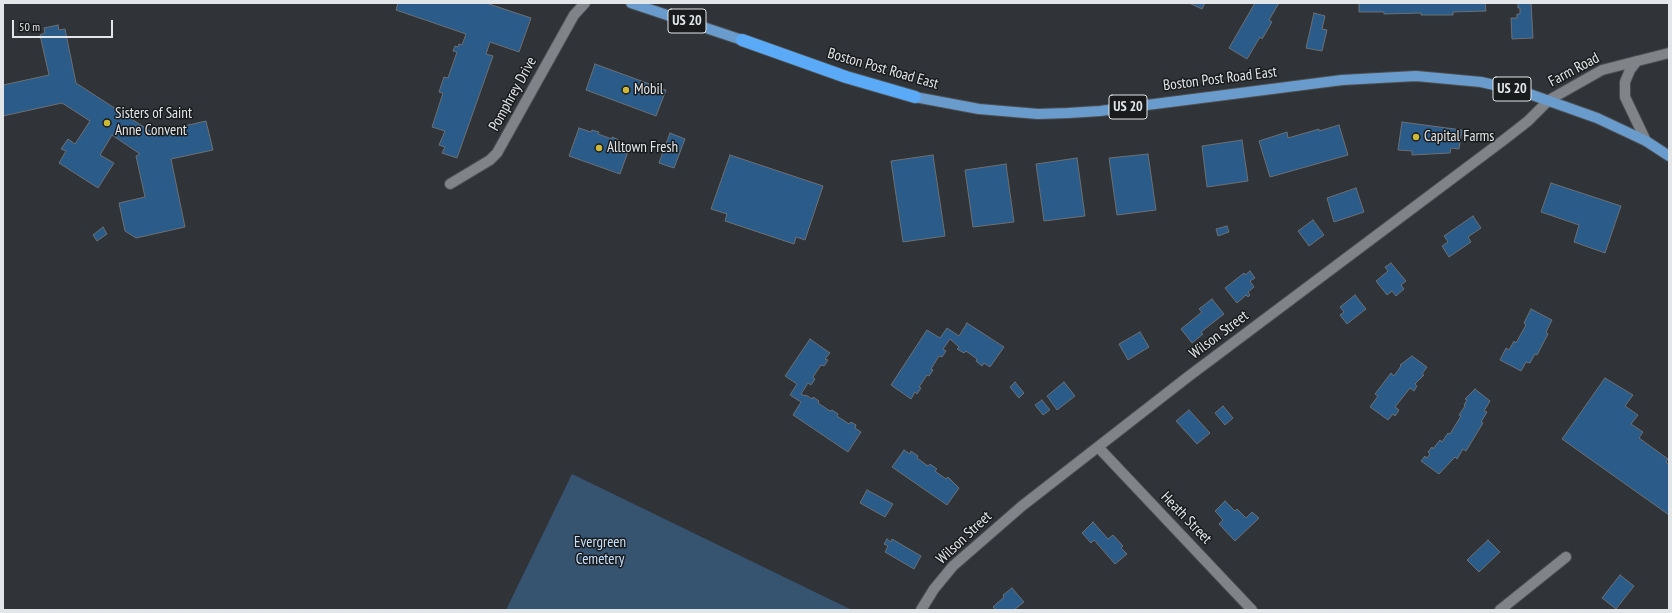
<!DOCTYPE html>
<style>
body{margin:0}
#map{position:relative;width:1672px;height:613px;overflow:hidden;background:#303337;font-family:"PT Sans Narrow",sans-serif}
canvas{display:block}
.frame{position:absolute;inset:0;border:4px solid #e3e6e8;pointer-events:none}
.scale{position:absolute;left:12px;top:20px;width:101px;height:18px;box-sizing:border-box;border:2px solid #e3e6e8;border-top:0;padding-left:5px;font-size:12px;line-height:14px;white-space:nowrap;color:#e3e6e8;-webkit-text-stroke:3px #191b1d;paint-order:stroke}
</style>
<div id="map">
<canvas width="1672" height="613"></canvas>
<div class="frame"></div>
<div class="scale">50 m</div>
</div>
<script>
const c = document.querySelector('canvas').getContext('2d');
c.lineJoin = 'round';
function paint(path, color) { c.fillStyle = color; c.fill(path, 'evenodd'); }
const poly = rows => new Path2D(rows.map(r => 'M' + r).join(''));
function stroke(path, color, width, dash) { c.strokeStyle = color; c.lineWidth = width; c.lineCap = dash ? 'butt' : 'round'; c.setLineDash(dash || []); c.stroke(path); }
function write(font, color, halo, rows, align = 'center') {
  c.font = font + ' "PT Sans Narrow",sans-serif'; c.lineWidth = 3; c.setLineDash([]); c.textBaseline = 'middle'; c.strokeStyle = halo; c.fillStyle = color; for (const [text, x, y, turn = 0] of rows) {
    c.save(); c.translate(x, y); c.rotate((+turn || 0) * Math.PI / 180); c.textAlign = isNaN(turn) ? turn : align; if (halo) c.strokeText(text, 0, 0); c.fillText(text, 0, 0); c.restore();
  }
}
const green = poly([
 [572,474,852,610,506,610]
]);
const building = poly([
 [398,3,486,3,531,18,519,52,490,42,486,54,493,56,457,158,442,153,445,147,439,145,445,131,432,127,443,93,439,92,444,77,448,78,457,52,453,51,455,46,458,47,459,44,462,45,466,34,396,10,398,3],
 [1189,3,1205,3,1202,9,1189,3],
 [1255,3,1279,3,1269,20,1272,22,1262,39,1260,37,1247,59,1229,48,1255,3],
 [1359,3,1485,3,1486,11,1453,12,1453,15,1421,15,1421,13,1384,14,1384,12,1359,12,1359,3],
 [1518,3,1531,3,1533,38,1512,39,1511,18,1517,18,1517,14,1520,14,1520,8,1518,8,1518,3],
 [1314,13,1325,16,1322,29,1327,30,1322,51,1306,48,1314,13],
 [58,25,59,30,65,29,76,83,153,133,206,121,213,150,171,159,185,227,136,238,125,231,119,203,145,197,136,156,140,154,112,135,100,155,114,163,98,188,59,163,66,151,61,149,68,139,75,144,90,121,62,103,3,116,3,85,49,75,40,35,45,33,44,28,58,25],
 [595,64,666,90,656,116,586,90,595,64],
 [1402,122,1462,130,1459,149,1451,148,1450,153,1412,155,1412,151,1398,150,1402,122],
 [1339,125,1348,155,1270,177,1259,141,1287,132,1288,138,1319,129,1319,131,1339,125],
 [579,128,591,132,592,130,599,132,598,134,612,139,612,137,619,140,618,142,630,146,620,174,569,156,579,128],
 [670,133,685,139,674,168,659,163,670,133],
 [1242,140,1248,181,1207,187,1202,146,1242,140],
 [1148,154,1156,210,1117,215,1109,158,1148,154],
 [730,155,823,186,805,240,796,237,794,244,725,221,727,214,711,209,730,155],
 [933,155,945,236,903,242,891,161,933,155],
 [1077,158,1085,216,1044,221,1036,164,1077,158],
 [1006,164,1014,222,973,227,965,170,1006,164],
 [1551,183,1621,206,1605,253,1574,242,1579,225,1541,212,1551,183],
 [1356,188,1364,212,1334,222,1327,198,1356,188],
 [1473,216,1481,228,1468,237,1471,242,1449,257,1442,246,1448,242,1444,236,1473,216],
 [1313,220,1324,235,1309,246,1298,231,1313,220],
 [1227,226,1229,232,1218,236,1216,229,1227,226],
 [103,227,107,234,97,241,93,235,103,227],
 [1391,263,1406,281,1401,285,1404,289,1396,296,1392,291,1387,295,1376,281,1388,271,1385,267,1391,263],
 [1250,271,1255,278,1250,281,1254,287,1248,292,1250,295,1248,297,1246,295,1237,303,1225,288,1244,273,1245,275,1250,271],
 [1355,295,1366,309,1347,324,1340,315,1344,312,1340,307,1355,295],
 [1212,299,1224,314,1201,332,1203,334,1192,343,1181,329,1202,312,1199,309,1212,299],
 [1531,309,1552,320,1546,332,1548,334,1537,355,1535,354,1530,363,1526,362,1521,371,1500,360,1506,348,1509,350,1514,341,1516,343,1526,325,1524,323,1531,309],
 [967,323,1004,347,990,367,984,363,982,366,976,361,977,359,966,351,964,353,957,349,959,347,950,339,943,349,946,351,942,357,939,356,931,369,933,370,929,376,927,375,919,387,921,388,917,394,915,392,911,399,891,385,927,330,940,338,947,328,959,336,967,323],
 [1140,332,1149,347,1128,360,1119,344,1140,332],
 [810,339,830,353,825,359,828,360,824,366,821,365,813,377,815,379,811,385,808,383,801,394,805,396,806,395,812,399,813,397,819,401,818,403,830,411,832,410,838,414,837,416,849,424,851,422,856,425,855,428,861,432,848,452,793,415,801,402,790,395,797,384,785,376,810,339],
 [1412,356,1427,367,1422,374,1424,375,1415,384,1417,386,1414,391,1410,388,1395,407,1399,410,1395,416,1393,414,1388,420,1370,407,1378,396,1375,394,1391,373,1394,376,1401,366,1400,365,1412,356],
 [1605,378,1633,395,1625,406,1638,415,1631,424,1643,432,1639,438,1668,459,1666,462,1669,465,1669,515,1562,439,1605,378],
 [1015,382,1024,393,1019,398,1010,387,1015,382],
 [1064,382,1075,396,1057,410,1047,396,1064,382],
 [1475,389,1490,401,1484,411,1487,412,1481,422,1483,423,1466,451,1463,449,1457,459,1455,457,1439,474,1421,461,1425,456,1427,458,1430,454,1428,452,1432,447,1433,449,1440,440,1442,442,1448,433,1450,434,1461,416,1459,415,1465,406,1464,405,1467,400,1465,399,1475,389],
 [1042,400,1050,410,1043,415,1035,405,1042,400],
 [1223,406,1233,418,1225,425,1215,413,1223,406],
 [1189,410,1210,433,1197,444,1176,421,1189,410],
 [904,450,910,454,911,451,918,456,917,458,928,466,930,464,937,469,935,471,946,479,948,477,959,488,947,505,892,467,904,450],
 [867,490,893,504,885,517,860,503,867,490],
 [1225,501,1235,511,1237,509,1246,518,1252,512,1259,518,1235,541,1219,524,1223,520,1215,511,1225,501],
 [1093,522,1108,539,1113,535,1123,546,1121,548,1127,554,1115,564,1094,540,1091,543,1082,533,1093,522],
 [887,539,891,542,892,539,921,556,914,569,885,552,888,546,884,544,887,539],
 [1488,540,1500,552,1479,572,1467,560,1488,540],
 [1620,575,1634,586,1616,609,1602,598,1620,575],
 [1012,588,1024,602,1014,610,996,610,993,607,1004,597,1003,595,1012,588]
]);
const minor = poly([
 [1637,61,1630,70,1625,82,1625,97,1646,141],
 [450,184,490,160,497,153,574,15,585,3],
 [1098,447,1252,610],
 [921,610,934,589,953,566,1022,506,1189,376,1505,139,1528,121,1549,100,1602,70,1669,53],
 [1500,610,1566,557]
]);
const major = poly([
 [631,3,742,40],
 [915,97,979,109,1038,114,1068,113,1100,111,1342,80,1416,76,1481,82,1521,91,1597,118,1646,141,1669,156]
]);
const highway = poly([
 [742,40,846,77,915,97]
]);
const markers = [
 [626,90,4,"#cdb938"],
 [107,123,4,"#cdb938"],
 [1416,137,4,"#cdb938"],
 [599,148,4,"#cdb938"]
];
const shields = [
 [687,21,38],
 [1512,89,38],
 [1128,107,38]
];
const shieldNames = [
 ["US 20",687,21],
 ["US 20",1512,89],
 ["US 20",1128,107]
];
const streetNames = [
 ["Boston Post Road East",883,69,16],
 ["Farm Road",1574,70,-28],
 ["Boston Post Road East",1220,79,-7],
 ["Pomphrey Drive",513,94,-61],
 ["Wilson Street",1219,335,-37],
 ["Heath Street",1186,518,46],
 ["Wilson Street",964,538,-43]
];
const poiNames = [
 ["Mobil",634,90],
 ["Sisters of Saint",115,114],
 ["Anne Convent",115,131],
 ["Capital Farms",1424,137],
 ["Alltown Fresh",607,148]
];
const parkNames = [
 ["Evergreen",600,543],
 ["Cemetery",600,560]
];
paint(green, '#365370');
paint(building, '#2b5b89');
stroke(building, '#6b7074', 1);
stroke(minor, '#4d5053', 12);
stroke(major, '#4d5053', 12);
stroke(highway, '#4d5053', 14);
stroke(minor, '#808489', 10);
stroke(major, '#699bcc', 10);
stroke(highway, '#5aaaf8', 12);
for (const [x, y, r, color] of markers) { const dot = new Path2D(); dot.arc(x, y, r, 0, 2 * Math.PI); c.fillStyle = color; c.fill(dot); stroke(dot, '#191b1d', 1.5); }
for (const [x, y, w] of shields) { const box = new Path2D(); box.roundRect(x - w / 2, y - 12, w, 24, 3); c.fillStyle = '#191b1d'; c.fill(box); stroke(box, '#e3e6e8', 1); }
write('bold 14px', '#e3e6e8', null, shieldNames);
write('15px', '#e3e6e8', '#191b1d', streetNames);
write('15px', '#e3e6e8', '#191b1d', poiNames, 'left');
write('15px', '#c5e0fc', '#191b1d', parkNames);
</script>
